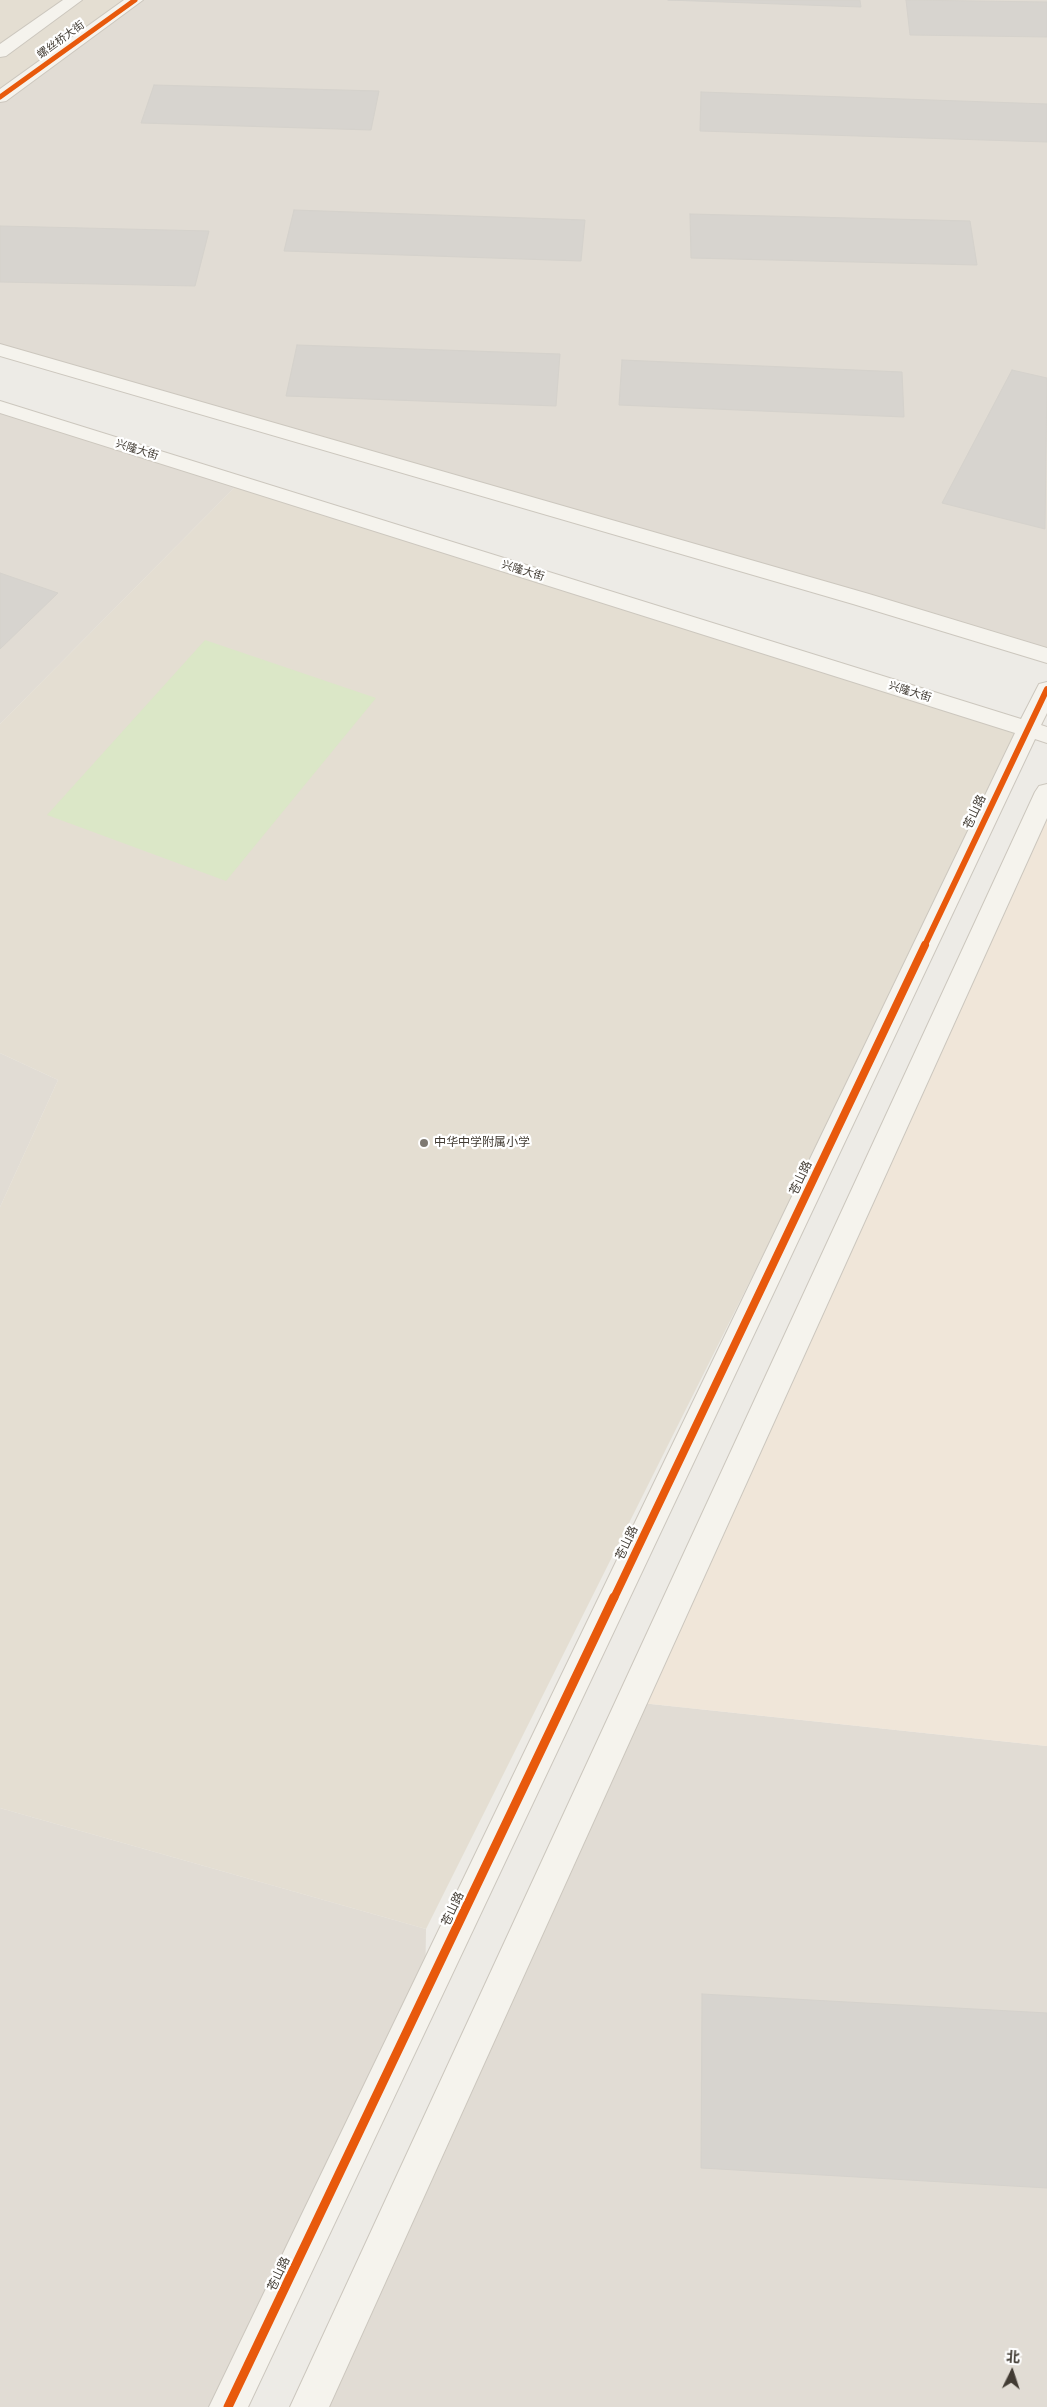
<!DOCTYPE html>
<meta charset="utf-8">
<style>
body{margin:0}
#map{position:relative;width:1047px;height:2407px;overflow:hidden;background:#edebe6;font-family:"Open Sans","Noto Sans SC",sans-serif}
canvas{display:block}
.north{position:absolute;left:987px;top:2347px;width:50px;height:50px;-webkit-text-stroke:4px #fff;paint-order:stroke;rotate:4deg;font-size:14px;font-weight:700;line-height:20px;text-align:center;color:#423c34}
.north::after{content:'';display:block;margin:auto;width:18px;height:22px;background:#423c34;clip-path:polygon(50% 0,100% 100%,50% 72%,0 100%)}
</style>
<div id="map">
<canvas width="1047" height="2407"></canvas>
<div class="north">北</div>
</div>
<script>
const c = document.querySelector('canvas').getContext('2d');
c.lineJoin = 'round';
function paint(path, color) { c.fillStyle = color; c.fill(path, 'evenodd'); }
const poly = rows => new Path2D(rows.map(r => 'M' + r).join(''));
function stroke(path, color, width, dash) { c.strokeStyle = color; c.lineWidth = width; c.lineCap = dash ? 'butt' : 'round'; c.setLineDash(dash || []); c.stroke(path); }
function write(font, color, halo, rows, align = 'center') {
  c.font = font + ' "Open Sans","Noto Sans SC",sans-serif'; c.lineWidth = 4.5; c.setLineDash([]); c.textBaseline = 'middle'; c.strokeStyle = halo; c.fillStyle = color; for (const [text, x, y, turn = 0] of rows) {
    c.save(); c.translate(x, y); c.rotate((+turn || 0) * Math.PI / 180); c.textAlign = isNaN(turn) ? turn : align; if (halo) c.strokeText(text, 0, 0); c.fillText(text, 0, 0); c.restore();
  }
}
const residential = poly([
 [134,0,1047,0,1047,655,0,350,0,96],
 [0,407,240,482,0,724],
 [0,1053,58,1080,0,1207],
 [632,1702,1047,1746,1047,2407,309,2407],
 [0,1808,426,1929,425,1994,228,2407,0,2407]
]);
const commercial = poly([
 [1047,792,1047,1746,632,1702]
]);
const education = poly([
 [0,0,135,0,0,97],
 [240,482,1026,729,426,1929,0,1808,0,1207,58,1080,0,1053,0,724]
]);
const green = poly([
 [205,640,376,698,226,881,47,815]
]);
const building = poly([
 [668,0,860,0,861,7,668,0],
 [906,0,1047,2,1047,37,910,35,906,0],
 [154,85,379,91,371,130,141,123,154,85],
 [701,92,1047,104,1047,142,700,131,701,92],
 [294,210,585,220,581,261,284,251,294,210],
 [690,214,970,221,977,265,691,258,690,214],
 [0,226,209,231,195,286,0,282,0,226],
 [297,345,560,354,556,406,286,396,297,345],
 [622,360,902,372,904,417,619,405,622,360],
 [1012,370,1047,378,1045,529,942,503,1012,370],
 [0,573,58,593,0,649,0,573],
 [702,1994,1047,2013,1047,2188,701,2168,702,1994]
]);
const secondary = poly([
 [63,0,82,0,6,56,0,57,0,44,63,0],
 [124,0,143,0,6,101,0,102,0,89,124,0],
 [0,344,869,594,1047,648,1047,663,853,604,0,356,0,344],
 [0,401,1021,719,1039,684,1047,682,1047,713,1041,725,1047,727,1047,743,1035,739,248,2407,209,2407,1015,733,0,413,0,401],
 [1047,784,1047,818,329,2407,290,2407,1035,792,1039,786,1047,784]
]);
const cyclewayFar3 = poly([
 [0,97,135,0]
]);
const cyclewayFar2 = poly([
 [924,947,1047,689]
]);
const cyclewayFar1 = poly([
 [614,1598,925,945]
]);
const cycleway = poly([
 [228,2407,614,1597]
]);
const markers = [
 [424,1143,5,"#7e7972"]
];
const farStreetnames = [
 ["螺丝桥大街",61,40,-36],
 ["兴隆大街",137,450,17],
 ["兴隆大街",523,571,17],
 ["兴隆大街",910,692,17]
];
const streetNames = [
 ["苍山路",975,812,-65],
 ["苍山路",801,1178,-65],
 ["苍山路",627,1543,-65],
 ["苍山路",453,1909,-65],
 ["苍山路",279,2274,-65]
];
const poiNames = [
 ["中华中学附属小学",434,1143]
];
paint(residential, '#e1dcd4');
paint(commercial, '#f0e6d9');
paint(education, '#e4ded2');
paint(green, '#dbe7c7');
paint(building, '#d7d4cf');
stroke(building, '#d5d2cc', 1);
stroke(secondary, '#ccc7be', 2);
paint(secondary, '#f5f3ed');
stroke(cyclewayFar3, '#e8590c', 5);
stroke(cyclewayFar2, '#e8590c', 6);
stroke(cyclewayFar1, '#e8590c', 8);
stroke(cycleway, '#e8590c', 9);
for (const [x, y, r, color] of markers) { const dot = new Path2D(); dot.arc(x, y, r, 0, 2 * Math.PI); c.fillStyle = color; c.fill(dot); stroke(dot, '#fff', 2); }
write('11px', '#423c34', '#fff', farStreetnames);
write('12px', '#423c34', '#fff', streetNames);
write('12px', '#423c34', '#fff', poiNames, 'left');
</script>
